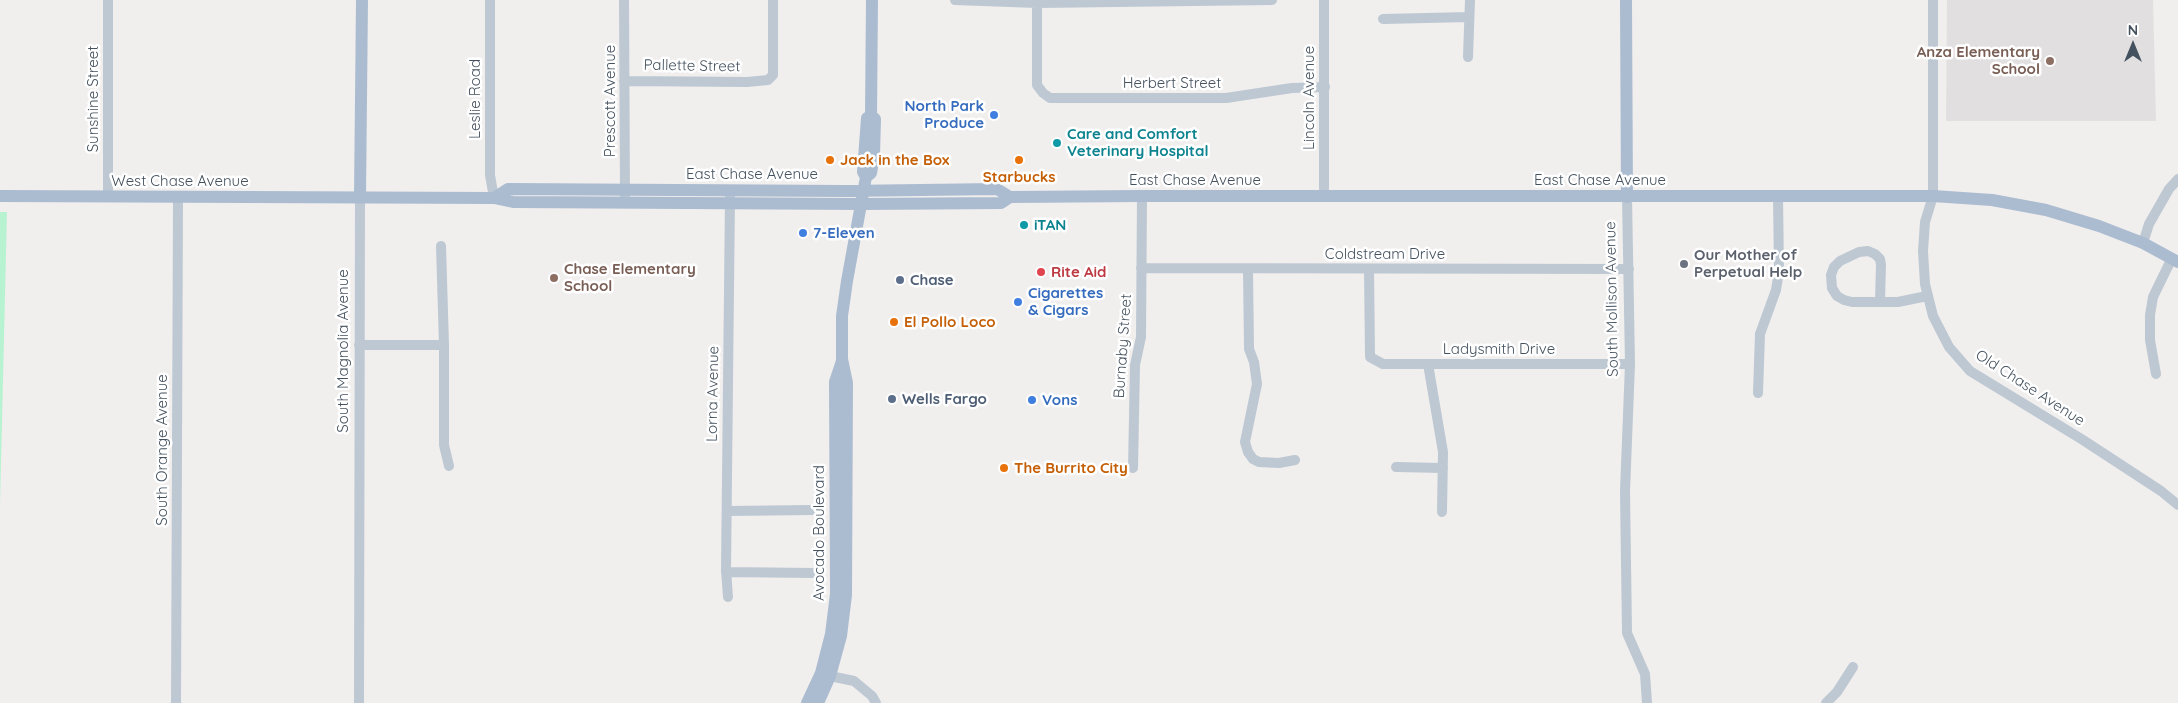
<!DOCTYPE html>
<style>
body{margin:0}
#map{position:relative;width:2178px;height:703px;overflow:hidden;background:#f1eeee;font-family:Quicksand,sans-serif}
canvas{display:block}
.north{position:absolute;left:2108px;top:20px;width:50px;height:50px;-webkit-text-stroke:4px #fff;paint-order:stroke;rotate:0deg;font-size:14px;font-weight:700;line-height:20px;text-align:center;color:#44515e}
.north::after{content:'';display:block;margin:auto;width:18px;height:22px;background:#44515e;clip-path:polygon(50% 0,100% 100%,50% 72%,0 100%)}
</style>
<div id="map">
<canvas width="2178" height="703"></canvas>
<div class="north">N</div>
</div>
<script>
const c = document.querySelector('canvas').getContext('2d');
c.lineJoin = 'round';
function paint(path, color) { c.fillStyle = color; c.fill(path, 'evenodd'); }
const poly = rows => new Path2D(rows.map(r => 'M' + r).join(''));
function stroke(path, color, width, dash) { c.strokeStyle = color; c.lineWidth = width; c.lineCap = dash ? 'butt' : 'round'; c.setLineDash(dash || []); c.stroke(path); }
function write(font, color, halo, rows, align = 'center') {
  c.font = font + ' Quicksand,sans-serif'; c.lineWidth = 5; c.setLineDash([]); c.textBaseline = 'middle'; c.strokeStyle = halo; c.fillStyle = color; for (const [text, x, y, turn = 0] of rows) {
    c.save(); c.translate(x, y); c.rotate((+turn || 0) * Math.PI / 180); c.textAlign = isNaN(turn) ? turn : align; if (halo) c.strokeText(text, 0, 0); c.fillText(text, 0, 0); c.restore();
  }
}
const education = poly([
 [1947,0,2153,0,2156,121,1946,121]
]);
const green = poly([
 [0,212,7,212,0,505]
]);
const minor = poly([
 [108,0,108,197],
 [490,0,490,175,494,198],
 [624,0,625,196],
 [955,0,1037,3,1272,0],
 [1037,0,1037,85,1043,93,1050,98,1226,98,1292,88,1325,87],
 [1933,0,1933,196,1925,222,1923,251,1925,284,1933,316,1949,347,1970,371,2083,440,2161,491,2178,505],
 [1383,19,1469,17],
 [1468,57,1470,0],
 [624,81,747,82,768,80,773,75,773,0],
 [1324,197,1324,0],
 [1627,197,1630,364,1625,491,1627,633,1645,674,1647,703],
 [2143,243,2149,224,2169,189,2178,179],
 [1141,268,1629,269],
 [1248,269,1249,349,1254,362,1257,384,1245,442,1248,452,1253,459,1259,462,1279,463,1295,460],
 [1369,269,1370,357,1383,364,1630,364],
 [1880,301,1881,265,1880,259,1875,254,1868,251,1859,252,1840,261,1834,267,1831,275,1832,288,1837,296,1844,300,1852,302,1898,302,1927,296],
 [359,345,444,345,441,246],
 [444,345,444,445,449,466],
 [1428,364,1443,452,1442,512],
 [2156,374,2150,340,2150,315,2153,297,2172,258],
 [1758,393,1760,334,1776,290,1779,271,1778,196],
 [1396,467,1443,468],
 [1133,468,1135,365,1141,337,1142,196],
 [727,511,813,510],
 [726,572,813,573],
 [728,597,726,570,730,196],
 [830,676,854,681,872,696,876,703],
 [176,703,178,197],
 [359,703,360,197],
 [1826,703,1837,692,1853,667]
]);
const major = poly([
 [1626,0,1627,197],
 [866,177,863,172,867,118],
 [0,196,494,198,513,202,862,204,1001,203,1010,197,1142,196,1933,196,1992,200,2046,210,2099,226,2143,243,2178,262],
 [360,197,362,0],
 [494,198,508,189,845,191,997,189,1010,197],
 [807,703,821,673,831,634,836,594,835,382,842,361],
 [818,703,830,676,841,636,846,595,847,383,842,359,842,316,847,281,866,177,871,173,874,155,875,119,871,115,872,0]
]);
const markers = [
 [2050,61,5,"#8d6e63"],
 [994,115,5,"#3f7fe0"],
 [1057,143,5,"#0f9aa8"],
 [830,160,5,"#e8710a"],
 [1019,160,5,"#e8710a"],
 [1024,225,5,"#0f9aa8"],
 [803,233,5,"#3f7fe0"],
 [1684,264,5,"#6b7280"],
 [1041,272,5,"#e0444e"],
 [554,278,5,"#8d6e63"],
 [900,280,5,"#5c6f8a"],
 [1018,302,5,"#3f7fe0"],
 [894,322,5,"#e8710a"],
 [892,399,5,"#5c6f8a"],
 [1032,400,5,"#3f7fe0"],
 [1004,468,5,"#e8710a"]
];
const educationNames = [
 ["Anza Elementary",2040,52],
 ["School",2040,69],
 ["Chase Elementary",564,269,"left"],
 ["School",564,286,"left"]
];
const streetNames = [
 ["Pallette Street",692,66,1],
 ["Herbert Street",1172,83],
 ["Lincoln Avenue",1309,98,-90],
 ["Sunshine Street",93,99,-90],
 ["Leslie Road",475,99,-90],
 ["Prescott Avenue",610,101,-90],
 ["East Chase Avenue",752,174],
 ["East Chase Avenue",1195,180],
 ["East Chase Avenue",1600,180],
 ["West Chase Avenue",180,181],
 ["Coldstream Drive",1385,254],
 ["South Mollison Avenue",1612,299,-91],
 ["Burnaby Street",1123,346,-86],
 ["Ladysmith Drive",1499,349],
 ["South Magnolia Avenue",343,351,-90],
 ["Old Chase Avenue",2030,388,33],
 ["Lorna Avenue",713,394,-89],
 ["South Orange Avenue",162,450,-90],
 ["Avocado Boulevard",819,533,-90]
];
const shopNames = [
 ["North Park",984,106,"right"],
 ["Produce",984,123,"right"],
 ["7-Eleven",813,233],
 ["Cigarettes",1028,293],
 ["& Cigars",1028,310],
 ["Vons",1042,400]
];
const cultureNames = [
 ["Care and Comfort",1067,134],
 ["Veterinary Hospital",1067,151],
 ["iTAN",1034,225]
];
const foodNames = [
 ["Jack in the Box",840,160],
 ["Starbucks",1019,177,"center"],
 ["El Pollo Loco",904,322],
 ["The Burrito City",1014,468]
];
const worshipNames = [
 ["Our Mother of",1694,255],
 ["Perpetual Help",1694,272]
];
const healthNames = [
 ["Rite Aid",1051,272]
];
const serviceNames = [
 ["Chase",910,280],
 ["Wells Fargo",902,399]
];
paint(education, '#e2dfe0');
paint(green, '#b8f3d1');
stroke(minor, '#bdc8d2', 10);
stroke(major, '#abbcd0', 12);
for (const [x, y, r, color] of markers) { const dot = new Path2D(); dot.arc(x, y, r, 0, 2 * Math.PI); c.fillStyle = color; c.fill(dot); stroke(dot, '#fff', 2); }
write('bold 15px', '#785e54', '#fff', educationNames, 'right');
write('15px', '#44515e', '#fff', streetNames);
write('bold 15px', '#366cbe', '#fff', shopNames, 'left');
write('bold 15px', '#0d838f', '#fff', cultureNames, 'left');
write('bold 15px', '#c56008', '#fff', foodNames, 'left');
write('bold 15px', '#5b616d', '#fff', worshipNames, 'left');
write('bold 15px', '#be3a42', '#fff', healthNames, 'left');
write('bold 15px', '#4e5e75', '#fff', serviceNames, 'left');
</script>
